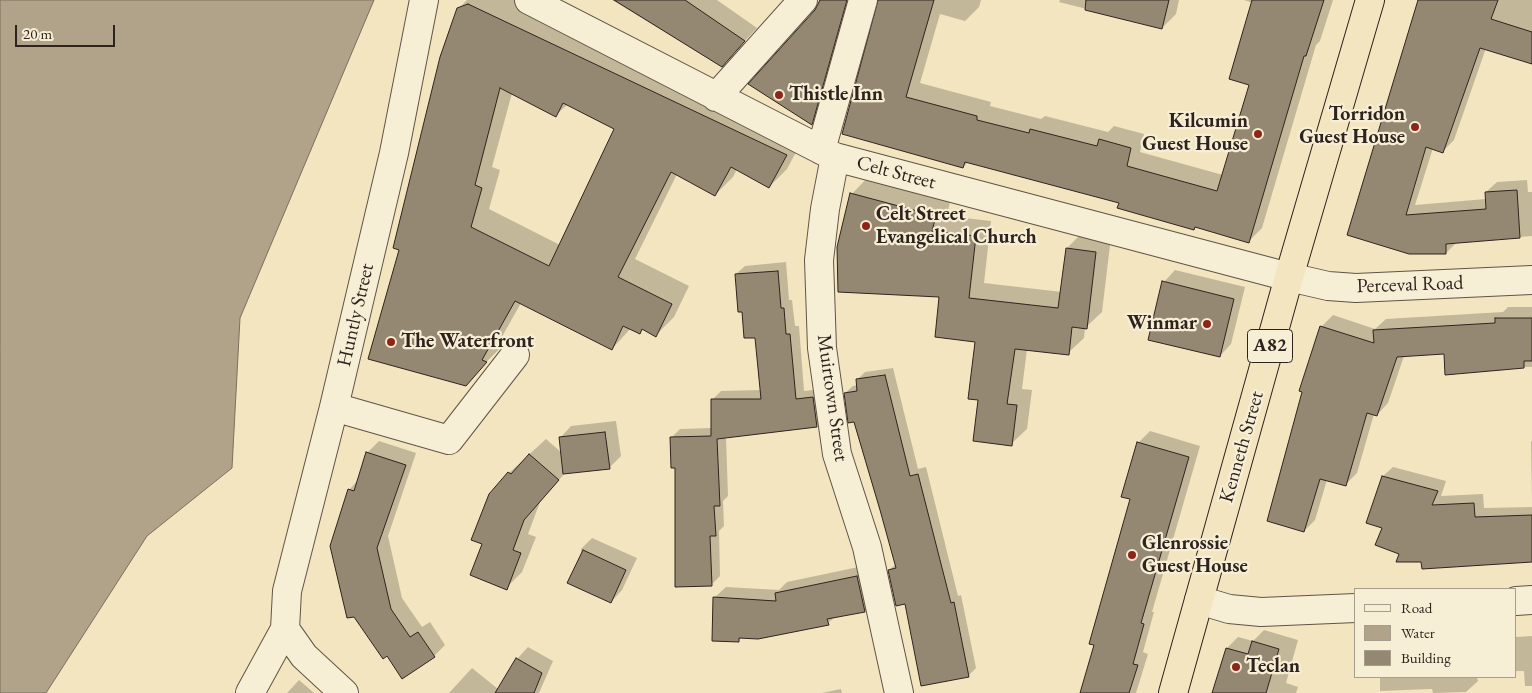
<!DOCTYPE html>
<style>
body{margin:0}
#map{position:relative;width:1532px;height:693px;overflow:hidden;background:#f3e5c0;font-family:"EB Garamond",serif}
canvas{display:block}
.legend{position:absolute;left:1354px;top:588px;width:162px;height:90px;box-sizing:border-box;background:#f7eed6;border:1px solid #a79d8c;margin:0;padding:6px 9px;list-style:none;font-size:15px;color:#2f231e}
.legend li{display:flex;align-items:center;gap:10px;height:25px}
.legend b{width:25px;border:1px solid #a79d8c}
.scale{position:absolute;left:15px;top:25px;width:100px;height:22px;box-sizing:border-box;border:2px solid #2f231e;border-top:0;padding-left:6px;font-size:15px;line-height:18px;white-space:nowrap;color:#2f231e;-webkit-text-stroke:4px #f7eed6;paint-order:stroke}
</style>
<div id="map">
<canvas width="1532" height="693"></canvas>
<ul class="legend">
<li><b style="height:6px;background:#f7eed6"></b>Road</li>
<li><b style="height:14px;background:#b0a389"></b>Water</li>
<li><b style="height:14px;background:#958872"></b>Building</li>
</ul>
<div class="scale">20 m</div>
</div>
<script>
const c = document.querySelector('canvas').getContext('2d');
c.lineJoin = 'round';
function paint(path, color) { c.fillStyle = color; c.fill(path, 'evenodd'); }
const poly = rows => new Path2D(rows.map(r => 'M' + r).join(''));
function stroke(path, color, width, dash) { c.strokeStyle = color; c.lineWidth = width; c.lineCap = dash ? 'butt' : 'round'; c.setLineDash(dash || []); c.stroke(path); }
function write(font, color, halo, rows, align = 'center') {
  c.font = font + ' "EB Garamond",serif'; c.lineWidth = 4.5; c.setLineDash([]); c.textBaseline = 'middle'; c.strokeStyle = halo; c.fillStyle = color; for (const [text, x, y, turn = 0] of rows) {
    c.save(); c.translate(x, y); c.rotate((+turn || 0) * Math.PI / 180); c.textAlign = isNaN(turn) ? turn : align; if (halo) c.strokeText(text, 0, 0); c.fillText(text, 0, 0); c.restore();
  }
}
const water = poly([
 [0,0,374,0,240,318,232,468,147,536,46,693,0,693,0,0]
]);
const shadow = poly([
 [467,0,516,0,804,137,787,169,769,187,737,169,733,177,715,195,677,174,635,259,689,286,674,317,656,335,644,328,640,333,631,328,612,349,521,303,499,342,504,344,465,384,401,249,458,9],
 [512,93,555,116,568,104,616,129,560,245,489,209,500,170,492,167],
 [612,0,717,0,757,28,721,66],
 [819,0,857,0,826,109,812,123,816,11],
 [880,0,981,0,979,7,965,21,940,14,920,83,991,102,990,106,1041,119,1045,116,1108,132,1114,126,1144,134,1140,152,1223,175,1250,84,1253,3,1244,0,1333,0,1320,41,1316,45,1262,228,1248,242,1197,226,1194,229,1120,202,968,162,963,167,843,133],
 [1060,0,1179,0,1176,14,1162,28,1059,2],
 [1419,0,1532,0,1532,63,1486,48,1454,140,1443,151,1433,148,1415,205,1486,199,1486,192,1497,182,1527,180,1528,192,1532,192,1532,236,1457,242,1446,253,1348,234],
 [867,178,950,201,947,216,991,221,984,283,1062,292,1067,248,1082,233,1111,237,1102,312,1085,328,1084,338,1068,353,1027,349,1022,389,1032,390,1027,429,1011,444,979,399,976,341,852,194],
 [786,262,789,300,792,300,795,326,799,326,804,391,822,389,826,417,817,426,726,437,728,496,723,501,724,526,719,531,720,576,711,585,676,467,671,438,680,429,712,428,712,400,721,391,761,390,756,336,743,310,736,274,745,266],
 [1175,270,1245,287,1231,344,1220,356,1164,282],
 [1508,307,1532,307,1532,367,1508,367,1505,370,1446,374,1445,352,1404,356,1388,403,1377,415,1374,414,1357,473,1345,485,1327,480,1315,520,1304,531,1321,327,1333,315,1375,329,1386,319,1503,312],
 [893,368,918,469,926,467,958,596,961,595,976,668,968,676,889,570,896,564,845,393,853,386,858,385,857,380,865,372],
 [616,421,621,456,609,468,565,473,540,502,528,534,536,537,522,572,506,588,483,544,490,495,509,473,546,439,562,453,560,438,571,426],
 [1150,431,1200,446,1152,612,1154,612,1143,652,1148,654,1136,693,1081,693,1096,645,1131,498,1138,443],
 [379,441,416,453,388,536,402,598,422,627,430,622,445,645,434,656,402,678,349,490,359,479,367,453],
 [1532,441,1532,499,1531,442],
 [1393,467,1446,481,1441,496,1483,494,1484,508,1532,507,1532,560,1422,561,1401,553,1383,528,1383,476],
 [592,538,637,558,622,590,611,602,583,589,581,549],
 [868,565,876,600,865,611,835,617,828,623,742,637,738,641,714,598,726,587,779,590,787,582],
 [1264,630,1298,640,1286,683,1298,687,1296,693,1214,693,1227,648,1238,637,1253,641],
 [1532,636,1532,686,1525,686,1524,671,1516,671,1516,637],
 [528,647,553,661,539,693,449,693,472,668,498,689,517,659],
 [1380,677,1477,677,1478,681,1466,692,1433,693,1432,689,1380,691],
 [299,680,314,693,287,693],
 [841,689,842,693,822,693]
]);
const building = poly([
 [614,0,685,0,745,41,722,67,614,0],
 [820,0,847,0,812,125,748,84,815,10,820,0],
 [878,0,934,0,906,97,977,116,977,120,1029,133,1030,129,1097,146,1099,139,1131,148,1127,166,1217,191,1249,85,1229,79,1252,0,1324,0,1306,56,1304,56,1249,243,1195,227,1194,230,1117,208,1119,203,965,162,963,168,842,134,878,0],
 [1086,0,1169,0,1162,29,1085,10,1086,0],
 [1418,0,1498,0,1491,19,1532,32,1532,64,1480,48,1443,153,1426,147,1406,215,1486,209,1485,192,1517,190,1520,238,1446,244,1446,254,1409,254,1347,235,1418,0],
 [468,4,787,155,769,188,731,167,715,196,671,172,618,277,672,304,656,337,642,329,640,334,623,326,612,350,515,301,482,360,487,362,466,386,368,359,399,250,393,248,440,57,457,8,468,4],
 [500,88,556,117,563,103,614,129,549,266,471,227,482,188,475,185,500,88],
 [850,193,936,216,932,231,976,236,969,298,1058,308,1066,248,1096,252,1087,329,1072,327,1069,355,1015,349,1007,404,1017,405,1012,446,973,441,978,400,968,399,975,342,935,337,939,297,838,292,837,247,850,193],
 [778,271,781,308,784,308,786,334,790,334,796,399,813,397,817,427,717,439,720,506,714,506,716,536,710,536,712,586,675,587,675,468,671,468,670,437,711,436,711,399,761,399,755,338,744,338,742,312,738,312,735,274,778,271],
 [1162,281,1234,299,1220,357,1148,340,1162,281],
 [1495,318,1532,318,1532,361,1524,361,1524,368,1445,375,1444,354,1397,357,1377,416,1367,413,1346,486,1320,479,1304,532,1267,521,1302,392,1299,391,1320,326,1374,343,1373,330,1495,323,1495,318],
 [885,375,910,476,918,474,951,603,954,602,969,677,921,686,905,604,896,606,888,570,896,568,880,510,854,422,848,423,844,393,857,391,856,379,885,375],
 [605,432,610,469,563,474,559,437,605,432],
 [1137,442,1189,457,1141,623,1144,624,1133,664,1138,665,1129,693,1080,693,1094,645,1089,644,1130,499,1121,497,1137,442],
 [366,452,406,465,377,548,391,609,410,637,418,632,435,657,402,679,387,656,383,659,354,617,347,618,330,546,348,489,354,491,366,452],
 [529,454,559,480,524,520,513,550,521,553,507,590,470,575,482,544,471,540,489,494,508,472,511,474,529,454],
 [1382,476,1438,491,1432,505,1474,503,1475,517,1532,515,1532,562,1422,569,1421,562,1396,562,1399,554,1375,545,1382,528,1366,523,1382,476],
 [583,550,626,570,611,603,567,583,583,550],
 [857,576,865,612,827,619,829,625,758,639,739,638,739,642,712,641,713,597,776,601,775,593,857,576],
 [1252,641,1279,649,1266,693,1212,693,1226,648,1248,654,1252,641],
 [516,658,542,673,534,693,495,693,516,658]
]);
const minor = poly([
 [529,0,835,157,1289,277,1328,286,1356,288,1532,280],
 [716,97,803,0],
 [821,150,863,0],
 [835,157,825,209,819,260,822,348,837,454,867,547,899,693],
 [334,407,449,440,515,355],
 [1199,600,1229,609,1261,612,1356,608],
 [1516,601,1532,600],
 [285,629,304,656,344,693],
 [250,693,285,629,287,591,334,407,394,153,424,0]
]);
const highway = poly([
 [1173,693,1289,277,1370,0]
]);
const markers = [
 [779,95,5,"#8f2418"],
 [1415,127,5,"#8f2418"],
 [1258,134,5,"#8f2418"],
 [866,226,5,"#8f2418"],
 [1207,324,5,"#8f2418"],
 [391,342,5,"#8f2418"],
 [1132,555,5,"#8f2418"],
 [1236,667,5,"#8f2418"]
];
const shields = [
 [1270,346,45]
];
const shieldNames = [
 ["A82",1270,346]
];
const poiNames = [
 ["Thistle Inn",789,95],
 ["Torridon",1405,115,"right"],
 ["Guest House",1405,138,"right"],
 ["Kilcumin",1248,122,"right"],
 ["Guest House",1248,145,"right"],
 ["Celt Street",876,215],
 ["Evangelical Church",876,238],
 ["Winmar",1197,324,"right"],
 ["The Waterfront",401,342],
 ["Glenrossie",1142,544],
 ["Guest House",1142,567],
 ["Teclan",1246,667]
];
const streetNames = [
 ["Celt Street",896,173,15],
 ["Perceval Road",1410,285,-2],
 ["Huntly Street",356,315,-77],
 ["Muirtown Street",832,398,82],
 ["Kenneth Street",1242,447,-74]
];
paint(water, '#b0a389');
stroke(water, '#7c705e', 1);
paint(shadow, '#0003');
paint(building, '#958872');
stroke(building, '#2f231e', 1);
stroke(minor, '#605446', 30);
stroke(highway, '#2f231e', 30);
stroke(minor, '#f7eed6', 28);
stroke(highway, '#f3e5c0', 28);
for (const [x, y, r, color] of markers) { const dot = new Path2D(); dot.arc(x, y, r, 0, 2 * Math.PI); c.fillStyle = color; c.fill(dot); stroke(dot, '#f7eed6', 2); }
for (const [x, y, w] of shields) { const box = new Path2D(); box.roundRect(x - w / 2, y - 16.5, w, 33, 4); c.fillStyle = '#f7eed6'; c.fill(box); stroke(box, '#2f231e', 1); }
write('bold 19px', '#2f231e', null, shieldNames);
write('bold 20px', '#2f231e', '#f7eed6', poiNames, 'left');
write('20px', '#2f231e', '#f7eed6', streetNames);
</script>
